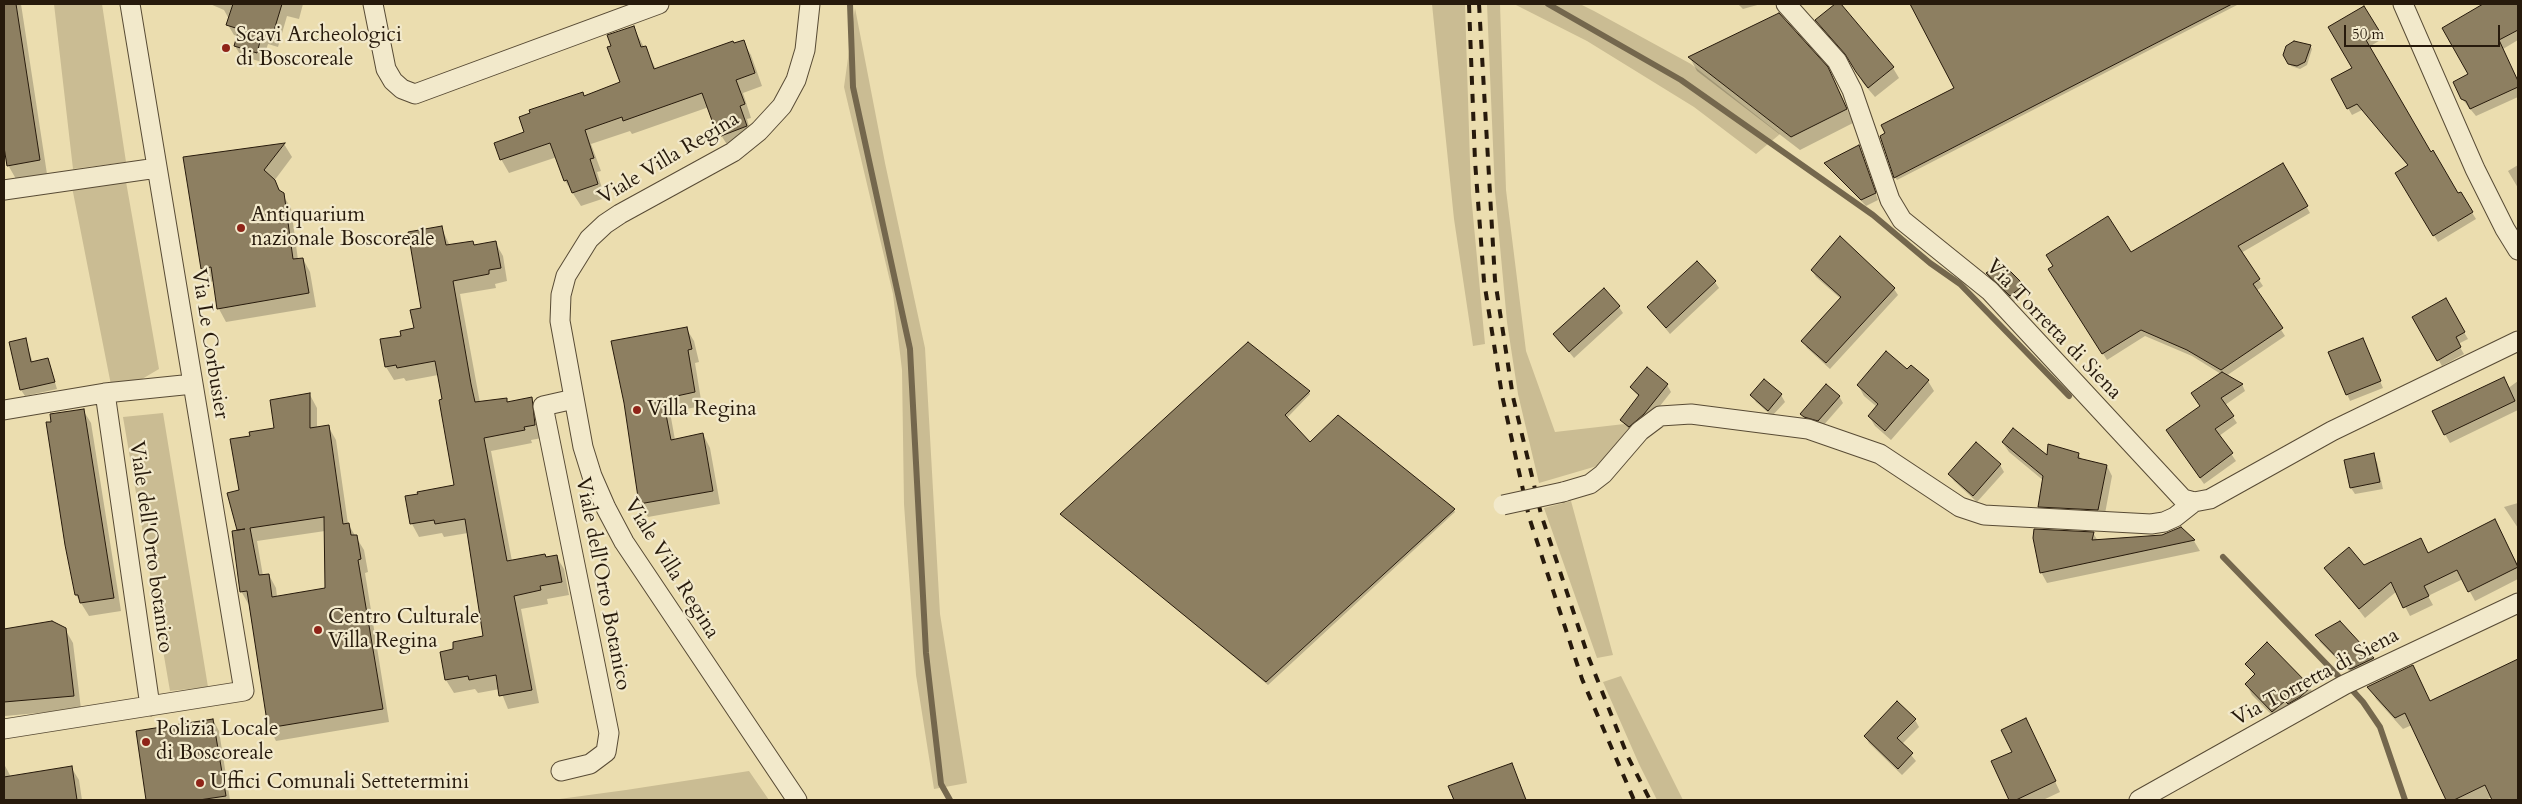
<!DOCTYPE html>
<style>
body{margin:0}
#map{position:relative;width:2522px;height:804px;overflow:hidden;background:#ebddaf;font-family:Cardo,serif}
canvas{display:block}
.frame{position:absolute;inset:0;border:5px solid #271a0c;pointer-events:none}
.scale{position:absolute;left:2344px;top:25px;width:156px;height:22px;box-sizing:border-box;border:2px solid #271a0c;border-top:0;padding-left:6px;font-size:15px;line-height:18px;white-space:nowrap;color:#271a0c;-webkit-text-stroke:4px #f2e9cb;paint-order:stroke}
</style>
<div id="map">
<canvas width="2522" height="804"></canvas>
<div class="frame"></div>
<div class="scale">50 m</div>
</div>
<script>
const c = document.querySelector('canvas').getContext('2d');
c.lineJoin = 'round';
function paint(path, color) { c.fillStyle = color; c.fill(path, 'evenodd'); }
const poly = rows => new Path2D(rows.map(r => 'M' + r).join(''));
function stroke(path, color, width, dash) { c.strokeStyle = color; c.lineWidth = width; c.lineCap = dash ? 'butt' : 'round'; c.setLineDash(dash || []); c.stroke(path); }
function write(font, color, halo, rows, align = 'center') {
  c.font = font + ' Cardo,serif'; c.lineWidth = 4.5; c.setLineDash([]); c.textBaseline = 'middle'; c.strokeStyle = halo; c.fillStyle = color; for (const [text, x, y, turn = 0] of rows) {
    c.save(); c.translate(x, y); c.rotate((+turn || 0) * Math.PI / 180); c.textAlign = isNaN(turn) ? turn : align; if (halo) c.strokeText(text, 0, 0); c.fillText(text, 0, 0); c.restore();
  }
}
const green = poly([
 [54,4,102,4,126,162,73,169],
 [1432,4,1465,4,1471,194,1485,344,1473,346,1454,219],
 [1487,4,1500,4,1506,190,1526,351,1555,432,1633,423,1597,466,1539,483,1518,394,1507,322,1495,192],
 [1514,4,1580,4,1594,11,1691,64,1780,134,1756,154,1694,107,1587,41],
 [855,8,885,163,925,348,940,614,967,783,934,789,916,675,904,504,902,370,893,294,844,87],
 [125,176,159,369,142,379,111,385,72,187],
 [163,413,208,687,170,691,123,417],
 [1571,501,1613,655,1597,658,1544,508],
 [1621,676,1683,800,1657,800,1639,764,1603,682],
 [749,771,769,800,552,800,626,790]
]);
const shadow = poly([
 [4,4,21,4,47,174,16,179,8,165,4,139],
 [210,4,303,4,299,19,287,16,278,47,268,44,262,62,241,56,235,46,238,36,234,35,228,25,229,19,224,10],
 [1738,4,1761,4,1743,9],
 [1837,4,1893,68,1899,78,1875,97,1863,83,1852,63,1823,30,1817,20],
 [1911,4,2239,4,1897,180,1895,177,1956,88],
 [2486,4,2516,4,2518,8,2518,40,2503,49,2518,82,2518,97,2476,116,2462,99,2470,75,2443,28],
 [2364,7,2382,39,2369,47,2430,153,2458,195,2460,193,2476,219,2438,242,2397,173,2408,166,2362,110,2352,115,2332,80,2354,68],
 [633,27,656,69,743,42,751,55,762,86,743,93,751,118,747,119,753,141,730,149,715,126,709,107,632,134,630,131,591,144,601,171,597,172,605,198,581,206,565,181,557,157,509,173,501,159,526,133,584,97,622,83],
 [2310,46,2312,49,2307,65,2300,69,2291,66,2285,55],
 [1690,58,1835,82,1853,123,1800,150,1697,71],
 [284,144,292,157,274,181,291,208,298,260,303,259,310,272,316,307,226,322,219,309,215,281,210,282,202,268,184,158],
 [1859,147,1878,200,1866,206,1826,163],
 [2283,165,2310,213,2241,253,2263,286,2256,291,2285,336,2226,376,2242,384,2245,391,2225,405,2237,423,2219,436,2236,461,2204,484,2171,437,2201,407,2221,374,2192,356,2145,336,2107,360,2054,276,2131,253],
 [2518,165,2518,188,2508,171],
 [441,227,450,246,473,242,475,246,495,242,503,256,507,281,495,284,496,288,460,294,480,403,506,399,508,403,531,399,539,412,542,438,531,440,532,443,491,451,512,561,556,556,564,569,569,595,547,599,548,604,521,609,539,703,508,709,500,689,478,693,475,689,454,693,446,680,454,651,485,637,468,533,444,537,442,533,419,537,412,524,456,486,438,375,406,381,404,378,394,380,386,367,382,340,402,337,415,329],
 [2002,265,2027,292,2014,302,1988,274],
 [1812,270,1894,289,1898,295,1830,369,1807,348,1803,341,1841,299,1816,277],
 [1715,282,1719,288,1670,334,1649,308],
 [2445,300,2468,339,2458,344,2464,354,2442,366,2414,318],
 [1619,307,1623,313,1574,358,1554,334],
 [686,328,694,341,699,362,695,363,702,406,670,412,675,440,703,434,710,448,720,504,648,517,640,504,625,402],
 [25,339,33,363,48,359,57,389,25,396,21,390],
 [2363,340,2383,388,2350,401,2347,394],
 [1647,369,1667,385,1671,392,1648,421,1633,433,1621,420,1639,397,1631,388],
 [1908,371,1928,381,1934,391,1891,440,1875,426,1869,416,1877,407,1864,396,1858,385],
 [2518,381,2518,410,2450,443,2445,434],
 [1309,392,1310,394,1287,418,1310,444,1454,510,1455,512,1268,685,1062,514],
 [310,395,317,408,317,428,328,426,336,440,348,524,364,550,368,572,365,573,389,722,276,741,269,727,249,605,241,591,238,530,240,491,252,438,275,429],
 [325,531,326,589,277,597,276,588,269,575,263,576,257,541],
 [1752,395,1781,395,1785,402,1772,416,1756,402],
 [1839,396,1843,403,1822,427,1806,420,1802,414],
 [83,410,91,423,121,611,89,616,76,595],
 [2003,443,2048,457,2078,454,2082,460,2107,466,2112,476,2104,519,2045,516,2039,506,2044,481,2009,452],
 [1976,444,2000,465,2004,472,1977,502,1954,481,1950,474],
 [2373,455,2377,462,2383,489,2355,494,2351,488],
 [2518,503,2518,528,2504,507],
 [2495,521,2518,565,2518,579,2475,601,2463,579,2428,596,2433,605,2410,616,2397,591,2365,618,2326,568,2364,566,2428,554],
 [2181,528,2194,541,2200,551,2047,583,2041,572,2093,533,2098,541,2162,536],
 [51,622,65,629,73,643,81,709,5,716,4,631],
 [2340,623,2373,659,2377,665,2352,674,2320,642,2317,635],
 [2518,660,2518,800,2493,800,2492,797,2486,800,2448,800,2412,725,2403,729,2376,699,2369,687,2430,702],
 [2247,664,2310,687,2315,698,2279,722,2252,695,2247,685,2255,676],
 [213,720,219,731,230,800,147,800,138,732],
 [1915,720,1919,727,1902,744,1916,761,1902,775,1869,743,1865,736],
 [2031,730,2060,792,2043,800,2011,800,1993,762,2013,752],
 [4,764,11,777,71,767,79,780,82,800,4,800],
 [1511,764,1527,800,1455,800,1450,786]
]);
const stream = poly([
 [850,4,853,87,910,349,926,653,941,784,950,800],
 [1548,4,1681,80,1873,215,1930,263,1960,284,2069,396],
 [2223,557,2341,679],
 [2353,691,2363,702,2380,727,2405,800]
]);
const building = poly([
 [4,4,16,4,40,160,7,166,4,147,4,4],
 [233,4,282,4,272,37,262,34,257,53,234,46,239,29,226,25,233,4],
 [1835,4,1841,4,1894,67,1868,88,1856,72,1845,54,1815,20,1835,4],
 [1910,4,2232,4,1894,178,1880,136,1885,133,1881,125,1954,88,1910,4],
 [2483,4,2518,4,2518,30,2499,40,2518,81,2518,87,2470,109,2466,101,2461,99,2453,82,2468,74,2442,28,2483,4],
 [2364,6,2380,32,2366,40,2431,152,2433,150,2458,193,2461,192,2473,212,2433,236,2395,173,2408,165,2357,104,2347,109,2331,79,2352,68,2328,27,2364,6],
 [1779,13,1828,67,1847,109,1791,137,1688,57,1779,13],
 [634,26,641,47,646,46,654,69,733,41,734,43,744,40,755,73,736,80,745,104,740,106,747,126,721,136,717,125,714,126,702,93,623,121,622,117,585,130,594,158,590,159,598,184,572,193,567,180,564,181,550,143,500,160,494,143,524,132,519,117,530,113,529,110,583,92,584,96,620,82,607,47,611,46,607,35,634,26],
 [2294,41,2311,45,2305,62,2297,66,2288,64,2283,55,2286,46,2294,41],
 [285,143,264,170,275,180,279,190,284,193,293,259,303,258,309,293,217,309,211,267,201,269,183,157,285,143],
 [1859,145,1876,193,1861,200,1824,163,1859,145],
 [2283,163,2308,206,2238,246,2260,279,2253,284,2283,328,2221,370,2187,350,2141,330,2102,354,2048,269,2053,266,2046,255,2108,216,2131,252,2283,163],
 [442,226,446,245,473,241,474,245,496,241,501,268,489,270,489,274,453,281,471,384,475,402,507,398,507,402,532,397,535,425,524,427,525,430,484,438,507,561,545,554,546,557,557,555,562,582,540,586,541,590,514,596,532,690,499,696,496,675,469,680,468,676,445,680,440,652,453,649,453,642,483,636,465,519,435,524,434,520,410,524,405,496,418,494,417,492,454,485,439,400,442,399,435,361,397,368,396,365,385,367,380,339,401,336,400,331,414,328,410,310,421,308,408,232,442,226],
 [1840,236,1895,288,1826,363,1801,341,1841,297,1811,270,1840,236],
 [1697,261,1716,281,1666,328,1647,307,1697,261],
 [2002,263,2024,285,2010,296,1986,273,2002,263],
 [1604,288,1620,306,1569,352,1553,334,1604,288],
 [2446,298,2465,332,2456,337,2461,347,2437,361,2412,317,2446,298],
 [687,327,692,349,688,350,695,392,663,399,671,440,703,433,713,491,639,504,624,403,611,341,687,327],
 [26,338,31,362,48,358,55,382,20,390,9,342,26,338],
 [2363,338,2381,381,2346,395,2328,352,2363,338],
 [1248,342,1310,391,1285,415,1310,442,1338,415,1455,509,1266,682,1060,514,1248,342],
 [1886,351,1907,369,1911,365,1929,380,1885,431,1868,416,1878,404,1857,385,1886,351],
 [1647,367,1668,384,1644,414,1629,427,1620,420,1639,395,1630,387,1647,367],
 [2222,372,2243,384,2221,398,2234,416,2215,429,2233,453,2200,478,2166,430,2200,406,2191,393,2222,372],
 [2504,377,2515,401,2444,435,2432,411,2504,377],
 [1764,379,1782,394,1768,411,1750,395,1764,379],
 [1826,384,1840,396,1818,421,1804,417,1800,414,1826,384],
 [310,393,310,428,329,425,343,524,349,523,351,535,357,535,361,559,358,560,383,709,268,728,247,591,240,592,232,531,245,529,237,530,227,493,239,490,230,439,250,436,249,432,274,428,270,400,310,393],
 [324,517,325,588,272,597,269,574,259,575,250,528,324,517],
 [84,409,114,598,80,603,78,595,75,595,65,545,46,422,51,422,50,414,84,409],
 [2013,428,2047,455,2048,444,2079,453,2078,458,2107,465,2098,510,2038,507,2043,476,2002,442,2013,428],
 [1976,442,2001,464,1973,496,1948,474,1976,442],
 [2374,453,2380,482,2350,488,2344,460,2374,453],
 [2495,519,2518,567,2468,592,2457,570,2424,586,2429,596,2403,608,2391,582,2359,609,2324,568,2349,547,2364,565,2421,538,2428,553,2495,519],
 [2181,527,2195,540,2040,573,2033,538,2034,529,2094,532,2092,540,2162,535,2181,527],
 [52,621,66,628,74,696,4,702,4,629,52,621],
 [2340,621,2374,658,2351,669,2347,668,2315,635,2340,621],
 [2267,642,2311,687,2300,697,2288,704,2285,701,2272,712,2245,684,2255,674,2245,664,2267,642],
 [2518,659,2518,800,2492,800,2485,785,2454,800,2446,800,2405,713,2395,718,2367,687,2413,665,2430,701,2518,659],
 [1897,701,1916,719,1897,738,1913,753,1898,769,1864,736,1897,701],
 [2026,718,2056,781,2016,800,2009,800,1991,761,2012,752,2001,730,2026,718],
 [213,719,226,796,199,800,146,800,136,731,213,719],
 [1512,763,1526,800,1454,800,1448,786,1512,763],
 [72,766,77,800,4,800,4,777,72,766]
]);
const minor = poly([
 [373,4,386,69,393,81,402,89,415,94,659,4],
 [1786,4,1837,61,1852,90,1890,200,1902,220,1990,291,2183,499,2194,502,2210,499,2332,431,2518,341],
 [2403,4,2475,169,2505,229,2518,250],
 [4,190,157,168],
 [4,410,105,393],
 [1563,492,1590,484,1603,474,1640,431,1660,416,1691,414,1808,429,1880,454,1960,507,1984,515,2151,524,2164,522,2175,517,2194,502],
 [150,706,105,393,193,384],
 [4,729,244,691,130,4],
 [561,771,590,764,606,752,609,733,543,406,574,399],
 [797,800,624,542,606,508,592,476,583,447,560,321,561,295,566,276,589,239,605,224,620,214,733,152,759,131,782,106,796,80,805,50,810,4],
 [2139,800,2344,685,2518,603]
]);
const rail = poly([
 [1469,4,1475,161,1484,281,1502,395,1529,517,1582,679,1634,800],
 [1479,4,1495,280,1513,397,1541,514,1588,656,1628,757,1650,800]
]);
const minorBridge = poly([
 [1503,505,1563,492]
]);
const markers = [
 [226,48,5,"#8f2418"],
 [241,228,5,"#8f2418"],
 [637,410,5,"#8f2418"],
 [318,630,5,"#8f2418"],
 [146,742,5,"#8f2418"],
 [200,783,5,"#8f2418"]
];
const poiNames = [
 ["Scavi Archeologici",236,36],
 ["di Boscoreale",236,60],
 ["Antiquarium",251,216],
 ["nazionale Boscoreale",251,240],
 ["Villa Regina",647,410],
 ["Centro Culturale",328,618],
 ["Villa Regina",328,642],
 ["Polizia Locale",156,730],
 ["di Boscoreale",156,754],
 ["Uffici Comunali Settetermini",210,783]
];
const streetNames = [
 ["Viale Villa Regina",669,159,-31],
 ["Via Torretta di Siena",2053,330,46],
 ["Via Le Corbusier",209,344,81],
 ["Viale dell'Orto botanico",150,547,82],
 ["Viale Villa Regina",671,569,58],
 ["Viale dell'Orto Botanico",602,584,79],
 ["Via Torretta di Siena",2316,678,-28]
];
paint(green, '#cabc93');
paint(shadow, '#0003');
stroke(stream, '#74674d', 6);
paint(building, '#8d7f61');
stroke(building, '#271a0c', 1);
stroke(minor, '#584b35', 21);
stroke(minor, '#f2e9cb', 19);
stroke(rail, '#271a0c', 4, [9, 9]);
stroke(minorBridge, '#584b35', 21, []);
stroke(minorBridge, '#f2e9cb', 19);
for (const [x, y, r, color] of markers) { const dot = new Path2D(); dot.arc(x, y, r, 0, 2 * Math.PI); c.fillStyle = color; c.fill(dot); stroke(dot, '#f2e9cb', 2); }
write('21px', '#271a0c', '#f2e9cb', poiNames, 'left');
write('21px', '#271a0c', '#f2e9cb', streetNames);
</script>
